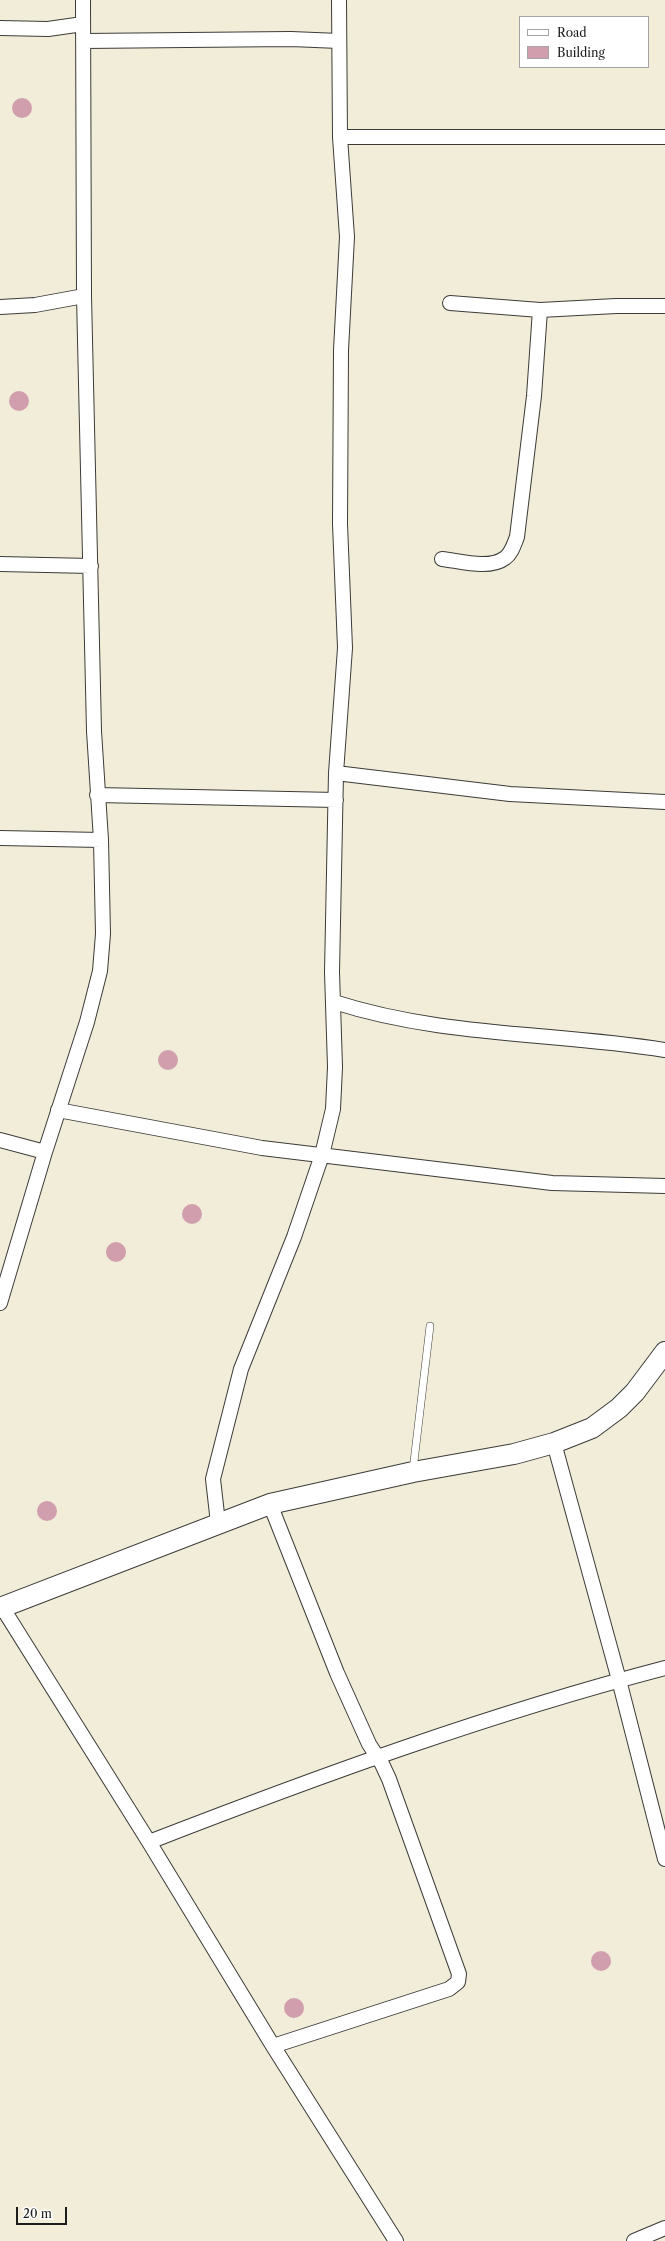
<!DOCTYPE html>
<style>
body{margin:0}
#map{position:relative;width:665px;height:2241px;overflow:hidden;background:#f2edd8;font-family:"Libre Caslon Text",serif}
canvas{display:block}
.legend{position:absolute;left:519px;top:16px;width:130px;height:52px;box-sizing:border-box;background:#fff;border:1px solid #a4a4a4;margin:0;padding:5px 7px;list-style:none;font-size:12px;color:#1c1c1c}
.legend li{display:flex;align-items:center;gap:8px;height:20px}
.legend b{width:20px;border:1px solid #a4a4a4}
.scale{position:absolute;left:16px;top:2207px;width:51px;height:18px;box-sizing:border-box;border:2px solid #1c1c1c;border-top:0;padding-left:5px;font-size:12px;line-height:14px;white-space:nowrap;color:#1c1c1c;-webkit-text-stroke:3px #fff;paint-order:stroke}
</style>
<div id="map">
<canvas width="665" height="2241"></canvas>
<ul class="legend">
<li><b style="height:5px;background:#fff"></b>Road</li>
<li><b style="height:11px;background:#d19eae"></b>Building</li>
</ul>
<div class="scale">20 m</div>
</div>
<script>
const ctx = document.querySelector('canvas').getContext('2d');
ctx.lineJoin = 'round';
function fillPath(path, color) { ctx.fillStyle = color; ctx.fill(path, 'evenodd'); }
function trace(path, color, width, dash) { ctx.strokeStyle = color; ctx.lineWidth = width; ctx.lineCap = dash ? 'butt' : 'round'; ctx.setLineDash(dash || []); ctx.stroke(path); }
const building = new Path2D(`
 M12 108a10 10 0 1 1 20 0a10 10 0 1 1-20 0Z
 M9 401a10 10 0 1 1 20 0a10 10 0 1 1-20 0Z
 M158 1060a10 10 0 1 1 20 0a10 10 0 1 1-20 0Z
 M182 1214a10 10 0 1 1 20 0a10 10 0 1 1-20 0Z
 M106 1252a10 10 0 1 1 20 0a10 10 0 1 1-20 0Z
 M37 1511a10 10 0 1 1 20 0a10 10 0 1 1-20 0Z
 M591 1961a10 10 0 1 1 20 0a10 10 0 1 1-20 0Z
 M284 2008a10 10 0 1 1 20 0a10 10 0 1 1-20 0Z`);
const lane = new Path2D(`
 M413 1470 430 1326`);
const street = new Path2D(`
 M0 28 48 29 83 24
 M83 41 291 39 339 41
 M340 137H665
 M450 303 540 310 616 306H665
 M0 307 35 305 84 296
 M442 559C460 561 489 570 505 558 512 553 514 544 517 537L534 396 540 310
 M0 564 91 566
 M336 773 510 794 665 802
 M97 795 336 800
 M0 838 101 840
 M334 1002C443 1037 553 1032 665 1050
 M58 1110 262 1148 552 1183 665 1186
 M0 1140 45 1152
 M0 1303 45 1152 87 1022 100 971 103 934 101 840 94 731 84 296 83 0
 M554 1443 619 1680 665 1859
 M270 1504 337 1673 369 1744 382 1764 389 1779 459 1974 458 1982 449 1989 273 2046
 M218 1523 213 1479 241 1369 294 1237 322 1155 333 1109 335 1067 332 972 336 773 345 648 340 524 341 350 347 237 340 137 339 0
 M2 1607 149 1842 273 2046 396 2241
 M149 1842C319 1776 489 1714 665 1668
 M634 2241 665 2228`);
const secondary = new Path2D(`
 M0 1608 270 1504 413 1472 514 1454 554 1443 592 1428 619 1408 635 1392 665 1352`);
fillPath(building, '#d19eae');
trace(lane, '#3c3b38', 8);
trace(street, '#3c3b38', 16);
trace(secondary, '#3c3b38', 22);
trace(lane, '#fff', 7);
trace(street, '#fff', 14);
trace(secondary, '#fff', 20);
</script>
